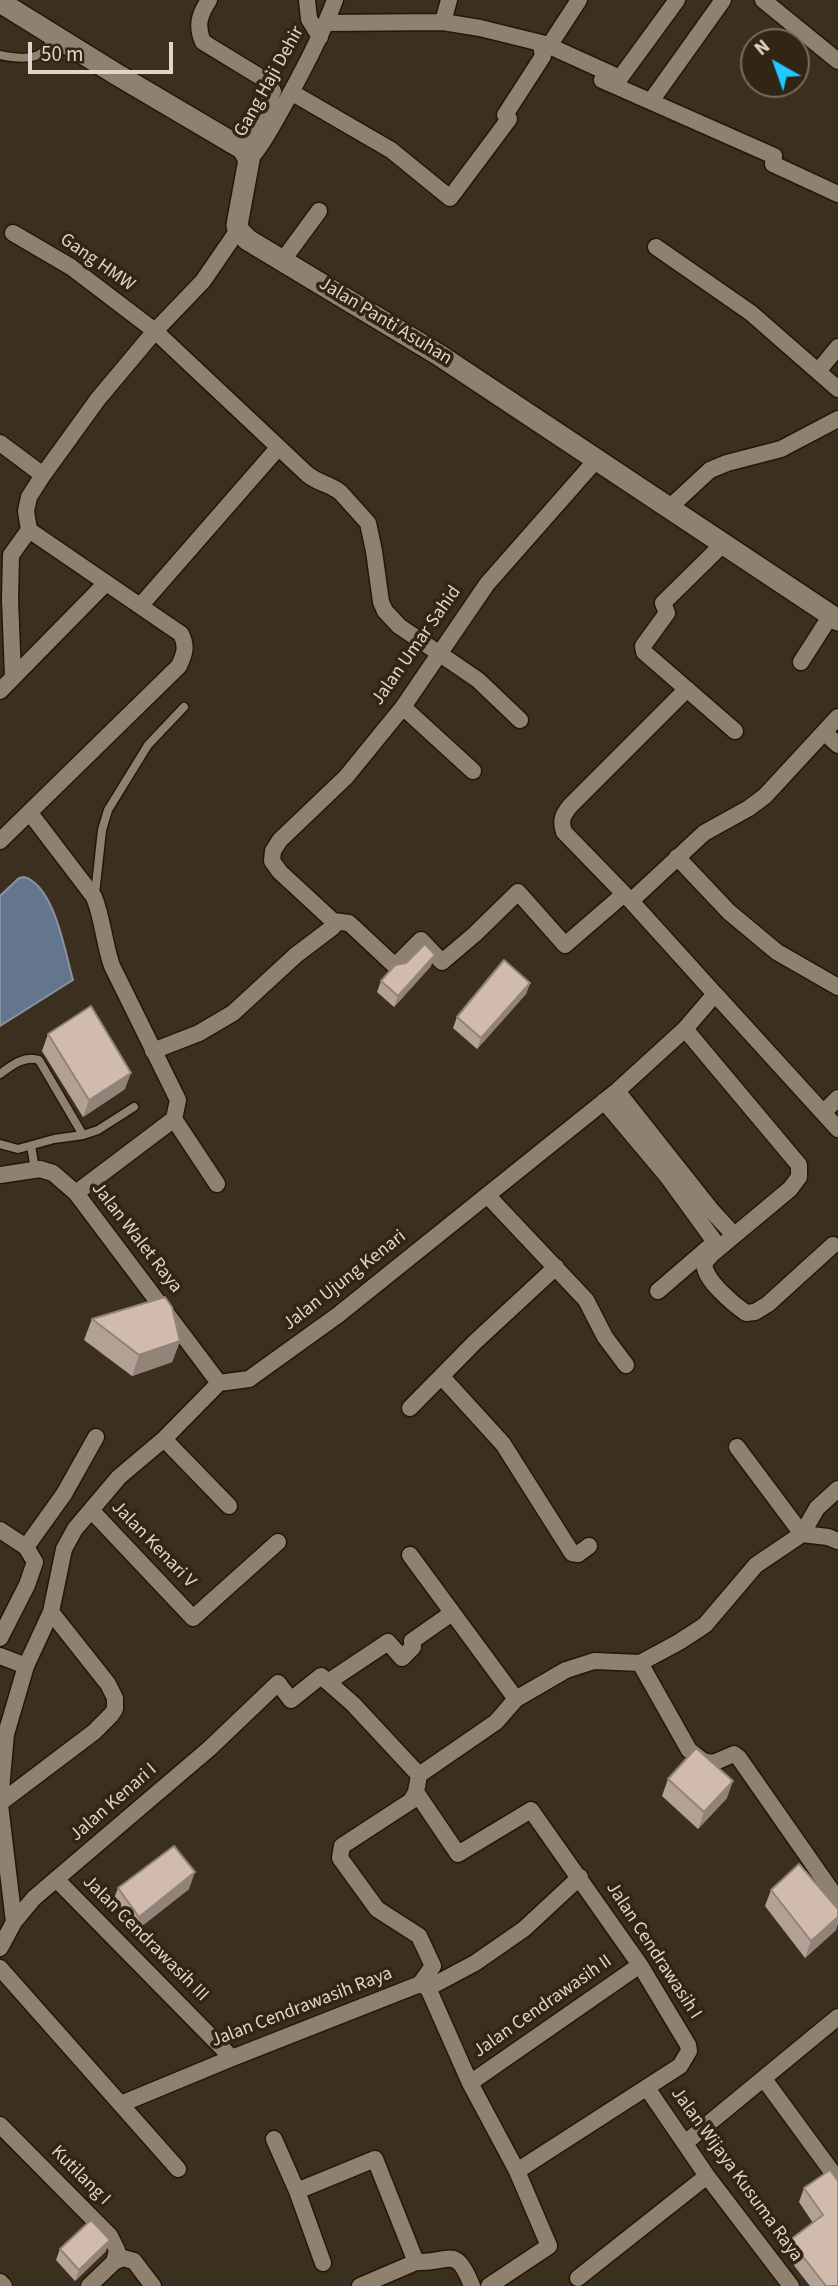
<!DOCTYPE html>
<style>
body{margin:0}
#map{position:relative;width:838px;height:2286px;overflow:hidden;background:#3b3020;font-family:"Source Sans 3",sans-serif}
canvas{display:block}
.north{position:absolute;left:740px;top:28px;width:70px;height:70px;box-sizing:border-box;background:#312616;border:2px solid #766c5f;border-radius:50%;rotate:320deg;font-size:19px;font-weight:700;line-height:28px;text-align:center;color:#ded6cc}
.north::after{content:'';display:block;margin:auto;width:24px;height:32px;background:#20c9fd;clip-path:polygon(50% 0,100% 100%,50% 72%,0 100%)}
.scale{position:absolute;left:28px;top:42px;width:145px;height:32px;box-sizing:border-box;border:4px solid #ded6cc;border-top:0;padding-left:9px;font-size:21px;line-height:24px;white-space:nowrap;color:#ded6cc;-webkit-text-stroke:5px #312616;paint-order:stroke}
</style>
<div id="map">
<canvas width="838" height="2286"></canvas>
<div class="north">N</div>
<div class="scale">50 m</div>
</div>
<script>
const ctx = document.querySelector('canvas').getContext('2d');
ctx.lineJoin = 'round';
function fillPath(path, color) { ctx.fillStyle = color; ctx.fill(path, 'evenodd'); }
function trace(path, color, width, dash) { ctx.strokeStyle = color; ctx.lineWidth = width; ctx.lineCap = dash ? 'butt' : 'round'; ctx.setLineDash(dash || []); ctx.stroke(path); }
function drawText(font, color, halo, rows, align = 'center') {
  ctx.font = font + ' "Source Sans 3",sans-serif'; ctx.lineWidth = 7; ctx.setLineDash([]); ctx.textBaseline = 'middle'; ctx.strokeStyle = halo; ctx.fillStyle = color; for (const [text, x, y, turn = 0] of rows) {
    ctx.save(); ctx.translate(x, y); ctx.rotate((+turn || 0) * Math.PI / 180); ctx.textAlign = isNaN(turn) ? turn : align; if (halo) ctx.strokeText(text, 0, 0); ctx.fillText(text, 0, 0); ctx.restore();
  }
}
const water = new Path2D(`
 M24 877C55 886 65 953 73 980L0 1026V896L19 878Z`);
const service = new Path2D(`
 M0 55C13 58 33 61 44 51 48 47 51 40 53 36
 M95 894 102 830 108 810 148 745 184 707
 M0 1074C12 1065 25 1055 39 1060L83 1135 54 1139 18 1149 0 1144
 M83 1135 98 1130 134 1107
 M31 1146 35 1169`);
const minor = new Path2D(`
 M209 0C199 15 196 26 203 42L267 81 273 91 251 137 243 149
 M307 0 309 19 320 37
 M763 0 838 61
 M443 22 449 0
 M326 23 443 22 480 28 545 44 620 78 677 0
 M549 46 579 0
 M602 80 774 156 773 164 838 194
 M291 92 391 150 450 198 509 119 505 115 543 56 541 45
 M651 101 723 0
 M249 160C262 146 270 130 279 114 300 77 320 40 335 0
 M13 233 71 267 155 331 307 474C319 484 331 484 341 493L368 523 374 551 381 602 385 611 399 626 478 680 520 720
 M656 247 751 313 838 389
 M283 260 319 211
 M819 370 838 347
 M0 443 43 475
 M597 459 487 584 403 707 346 777 280 840 273 851 272 861 280 872 333 921 349 923 395 966 421 940 442 962 475 934 518 892 565 945 624 894
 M669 508 710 470 727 463 781 449 838 419
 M723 544 663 603 667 613 643 646 644 652 735 731
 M141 605 278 448
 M801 662 831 615
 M13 677 10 599 11 555 29 530
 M0 691 106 583
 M403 707 473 771
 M824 732 838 745
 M30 813 94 897C103 919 104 944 112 966L178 1100 174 1119 76 1193
 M0 841 179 666C185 653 187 646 181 634L29 530 26 511 29 497 43 475 98 399 155 331 203 281 238 230
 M677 857 729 912 777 952 838 987
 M631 901 704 833 749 808 765 796 838 717
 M715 994 838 1129
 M685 1029 799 1165V1177L790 1189 712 1254C711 1255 705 1262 705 1263 701 1278 736 1306 746 1313L755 1312 768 1304 833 1245
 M153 1051 199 1033 233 1013 296 955 333 927V921
 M617 1091 712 1211 734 1235
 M604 1101 667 1176 715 1242 658 1291
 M824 1112 838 1098
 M174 1119 217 1184
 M0 1175 40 1169 53 1173 76 1193 219 1383
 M487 1195 586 1300 605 1337 626 1365
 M442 1377 503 1444 572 1553 578 1554 589 1546
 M219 1383 249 1379 338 1315 617 1091 685 1029 715 994 631 901 564 832C560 820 563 815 570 806L687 689
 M410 1408 475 1342 556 1267
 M164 1439 229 1506
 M838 1489 817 1508 802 1534 828 1537 838 1541
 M91 1510 193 1618 278 1542
 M0 1530 26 1547 35 1562 27 1585 0 1638
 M26 1547 64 1494 96 1437
 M410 1555 516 1699
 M0 1656 26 1666
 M640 1663 689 1750 703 1761 713 1763 734 1754 739 1758 838 1900
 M328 1682 388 1642 402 1658 413 1647 412 1641 452 1613
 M416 1792 458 1854 531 1810 640 1965 688 2045 689 2051 680 2066 517 2171
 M0 1801 6 1734 26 1666 51 1612 64 1549 75 1529 119 1477 164 1439 219 1383
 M0 1803 94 1732 111 1715 115 1709V1698L108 1684 51 1612
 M0 1805 14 1922 0 1948
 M57 1880 232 2058
 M14 1922 34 1898 210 1748 278 1683 291 1700 321 1676 353 1704 419 1775
 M0 1968 178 2169
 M420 1984 433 1966 419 1936 377 1909 340 1858 342 1846 411 1801 416 1792 419 1775 496 1722 516 1699 566 1670 594 1661 640 1663 679 1642 705 1625 756 1565 802 1534 737 1447
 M428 1988 475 1963 524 1929 580 1877
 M764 2079 838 2180
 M470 2083 640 1965
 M647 2088 707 2176 791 2286
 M121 2104 232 2058 420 1984 428 1988 470 2083 517 2171 549 2246 489 2286
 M0 2125 110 2236 117 2250 114 2262
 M274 2139 297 2191 323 2263
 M685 2143 838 2017
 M297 2191 375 2159 416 2262
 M578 2278 707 2176
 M0 2282 4 2286
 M89 2286 114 2262 123 2258 134 2261 153 2286
 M360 2286 416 2262C450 2264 455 2243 472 2286`);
const tertiary = new Path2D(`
 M0 2 116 74 243 149 249 160 237 225 238 230 248 240 439 355 838 620`);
const wall = new Path2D(`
 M431 966 394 1007 377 992 381 981Z
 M530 983 526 994 477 1049 453 1028 457 1017Z
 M48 1034 125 1089 83 1117 42 1051Z
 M92 1319 180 1341 172 1362 132 1376 84 1340Z
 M668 1779 727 1798 698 1829 662 1796Z
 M118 1888 189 1889 133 1933 112 1904Z
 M771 1890 838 1909V1923L836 1930 805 1958 765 1906Z
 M838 2181V2286H810L785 2254 790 2240 813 2223 799 2202 804 2188Z
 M60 2249 106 2251 75 2281 56 2260Z`);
const shadedWall = new Path2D(`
 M435 955 431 966 394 1007 398 996Z
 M530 983 526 994 477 1049 481 1038Z
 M131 1073 125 1089 83 1117 89 1100Z
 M180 1341 172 1362 132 1376 139 1355Z
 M733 1781 727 1798 698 1829 704 1812Z
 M195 1872 189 1889 133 1933 139 1917Z
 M838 1917V1923L836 1930 805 1958 811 1941Z
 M110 2240 106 2251 75 2281 79 2270Z`);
const building = new Path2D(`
 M425 944 435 955 398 996 381 981 395 965 406 963Z
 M504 960 530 983 481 1038 457 1017Z
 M91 1006 131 1073 89 1100 48 1034Z
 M165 1297 172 1307 180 1341 139 1355 92 1319Z
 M696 1748 733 1781 704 1812 668 1779Z
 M174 1846 195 1872 139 1917 118 1888Z
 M799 1864 838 1909V1917L811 1941 771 1890Z
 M830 2170 838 2181V2286H826L790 2240 823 2215 804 2188Z
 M91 2220 110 2240 79 2270 60 2249Z`);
const streetNames = [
 ["Gang Haji Dehir",270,82,-61],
 ["Gang HMW",97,263,35],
 ["Jalan Panti Asuhan",385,322,31],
 ["Jalan Umar Sahid",417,646,-55],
 ["Jalan Walet Raya",136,1238,52],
 ["Jalan Ujung Kenari",345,1281,-38],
 ["Jalan Kenari V",153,1545,46],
 ["Jalan Kenari I",114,1803,-41],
 ["Jalan Cendrawasih III",145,1939,45],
 ["Jalan Cendrawasih I",653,1951,57],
 ["Jalan Cendrawasih II",543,2007,-35],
 ["Jalan Cendrawasih Raya",302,2008,-21],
 ["Jalan Wijaya Kusuma Raya",736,2175,54],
 ["Kutilang I",80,2176,45]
];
fillPath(water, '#64758e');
trace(water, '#8992a1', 2);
trace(service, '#221708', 11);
trace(minor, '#221708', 19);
trace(tertiary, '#221708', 24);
trace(service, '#8f816f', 8);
trace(minor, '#8f816f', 16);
trace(tertiary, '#8f816f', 21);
fillPath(wall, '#b4a195');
fillPath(shadedWall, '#928379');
fillPath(building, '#d1bbad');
trace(building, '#928379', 2);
drawText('19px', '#ded6cc', '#312616', streetNames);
</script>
